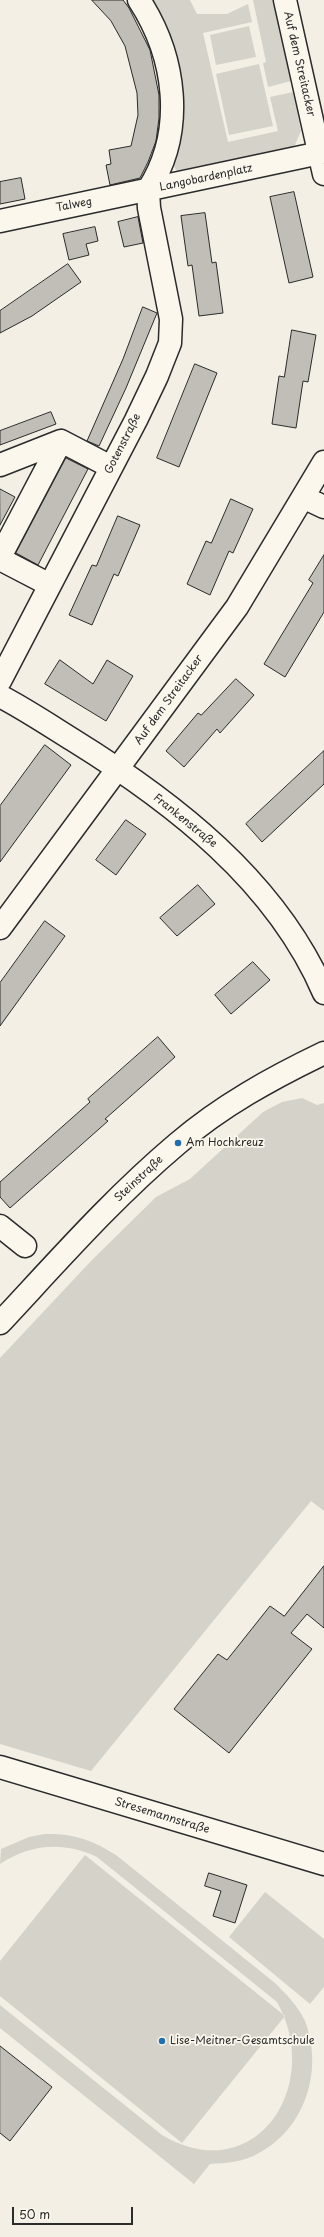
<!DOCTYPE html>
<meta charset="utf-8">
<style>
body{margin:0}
#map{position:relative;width:324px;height:2237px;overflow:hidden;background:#f3efe4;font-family:"Playpen Sans",sans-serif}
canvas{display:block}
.scale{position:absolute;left:12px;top:2207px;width:121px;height:18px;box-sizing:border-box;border:2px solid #2b2b2b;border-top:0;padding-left:5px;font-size:12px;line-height:14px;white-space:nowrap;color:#2b2b2b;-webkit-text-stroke:3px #fbf7ec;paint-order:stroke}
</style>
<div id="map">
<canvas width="324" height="2237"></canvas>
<div class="scale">50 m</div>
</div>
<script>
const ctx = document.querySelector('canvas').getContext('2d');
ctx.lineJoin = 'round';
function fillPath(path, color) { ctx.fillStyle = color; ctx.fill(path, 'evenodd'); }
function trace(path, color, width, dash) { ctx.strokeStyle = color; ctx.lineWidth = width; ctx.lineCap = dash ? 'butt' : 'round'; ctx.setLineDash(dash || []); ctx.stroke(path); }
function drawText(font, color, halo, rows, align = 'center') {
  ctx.font = font + ' "Playpen Sans",sans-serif'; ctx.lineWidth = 3.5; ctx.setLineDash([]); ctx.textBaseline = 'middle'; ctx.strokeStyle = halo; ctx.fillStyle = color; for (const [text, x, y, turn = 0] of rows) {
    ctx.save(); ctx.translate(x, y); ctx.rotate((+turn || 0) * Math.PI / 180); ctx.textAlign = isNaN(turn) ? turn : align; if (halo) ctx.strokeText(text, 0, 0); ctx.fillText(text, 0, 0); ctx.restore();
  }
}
const green = new Path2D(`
 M149 0H190L197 14H227L248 4 252 22 203 33 228 142 278 131 270 97 293 92 301 131 294 147 179 173 174 167 181 132Z
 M253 0H273L291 81 268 87 263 63 266 62Z
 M249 26 256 57 216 65 210 35Z
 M259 64 273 126 229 135 216 74Z
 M302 1098 317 1105 324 1103V1511L311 1501 91 1771 0 1744V1358L91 1261 156 1197 190 1179 263 1112 282 1102Z
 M45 1834C72 1833 93 1840 116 1855L275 1983C287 1995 298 2006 305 2021 324 2070 305 2130 257 2154 243 2162 226 2163 210 2164L194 2184 0 2028V2005L162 2135C255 2190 324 2086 277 2002L97 1857C64 1841 30 1844 0 1864L1 1849 29 1837Z
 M85 1855 285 2016 182 2143 0 1996V1961Z
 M265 1892 324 1939V1987L310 2004 229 1937Z`);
const building = new Path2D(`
 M92 0H123L129 8 150 50 159 95V118L156 141 148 162 140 178 110 185 106 165 111 164 109 150 131 146 138 115 137 93 125 46 111 21Z
 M21 178 25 199 0 204V182Z
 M294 192 313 277 289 283 270 197Z
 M205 213 212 263 216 262 223 313 199 316 192 265 188 266 181 216Z
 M138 217 143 243 124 247 118 222Z
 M95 227 98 241 86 244 89 255 69 260 63 234Z
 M68 264 81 282 32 316 0 333V311Z
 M143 307 157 313 126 388 99 446 87 441 123 359Z
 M292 330 316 335 308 382 303 381 296 428 272 424 279 376 284 377Z
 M195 364 217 373 179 467 157 458Z
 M51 412 56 424 0 445V431Z
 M66 458 88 469 38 565 16 553Z
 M0 489 15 497 0 525Z
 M231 499 253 509 233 553 229 551 210 595 187 584 206 541 211 543Z
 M118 516 140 525 118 576 114 574 92 625 69 615 92 565 96 566Z
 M324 555V612L285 677 264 664 313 583 309 580Z
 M60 660 93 684 107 660 133 676 106 721 45 684Z
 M236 679 254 695 220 733 217 729 184 767 166 751 198 713 201 715Z
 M45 745 71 765 0 862V806Z
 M324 751V784L262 842 246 824Z
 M126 820 146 834 116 875 96 860Z
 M198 885 215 904 177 936 160 918Z
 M45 921 65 936 0 1026V983Z
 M253 962 270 980 231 1014 215 995Z
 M158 1037 175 1057 105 1119 108 1121 10 1208 0 1197V1182L90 1102 88 1099Z
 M324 1566V1628L307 1614 291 1633 312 1649 229 1753 174 1709 218 1654 227 1660 270 1606 284 1616Z
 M209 1873 247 1885 235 1923 213 1916 221 1891 205 1886Z
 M0 2046 52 2087 10 2141 0 2133Z`);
const minor = new Path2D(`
 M139 0C176 57 186 131 148 190
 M285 0 324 174
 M0 221 320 153
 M0 465 61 441 111 467
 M303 497 324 507
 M0 557 61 441
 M0 559 50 585
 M0 681 136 420 157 376 170 343 171 319 149 208 148 190
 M0 696C25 709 49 725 73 740 173 802 276 881 324 993
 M0 928 237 607 324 462
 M0 1226 25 1246
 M0 1767 324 1864`);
const major = new Path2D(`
 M0 1323C57 1262 113 1198 177 1144 221 1106 272 1078 324 1053`);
const markers = [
 [178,1143,4,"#1f6fb2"],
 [162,2041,4,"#1f6fb2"]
];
const streetNames = [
 ["Auf dem Streitacker",299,64,77],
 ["Langobardenplatz",206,178,-12],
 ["Talweg",74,205,-11],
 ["Gotenstraße",123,444,-63],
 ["Auf dem Streitacker",169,700,-54],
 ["Frankenstraße",185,821,39],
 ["Steinstraße",139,1179,-43],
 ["Stresemannstraße",162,1816,17]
];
const poiNames = [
 ["Am Hochkreuz",186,1143],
 ["Lise-Meitner-Gesamtschule",170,2041]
];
fillPath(green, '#d5d2c9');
fillPath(building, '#c0beb6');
trace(building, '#2b2b2b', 1);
trace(minor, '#2b2b2b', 25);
trace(major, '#2b2b2b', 25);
trace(minor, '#fbf7ec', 22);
trace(major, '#fbf7ec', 22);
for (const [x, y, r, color] of markers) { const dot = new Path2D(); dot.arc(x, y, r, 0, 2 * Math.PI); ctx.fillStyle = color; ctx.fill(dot); trace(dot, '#fbf7ec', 1.5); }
drawText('11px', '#2b2b2b', '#fbf7ec', streetNames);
drawText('11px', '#2b2b2b', '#fbf7ec', poiNames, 'left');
</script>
